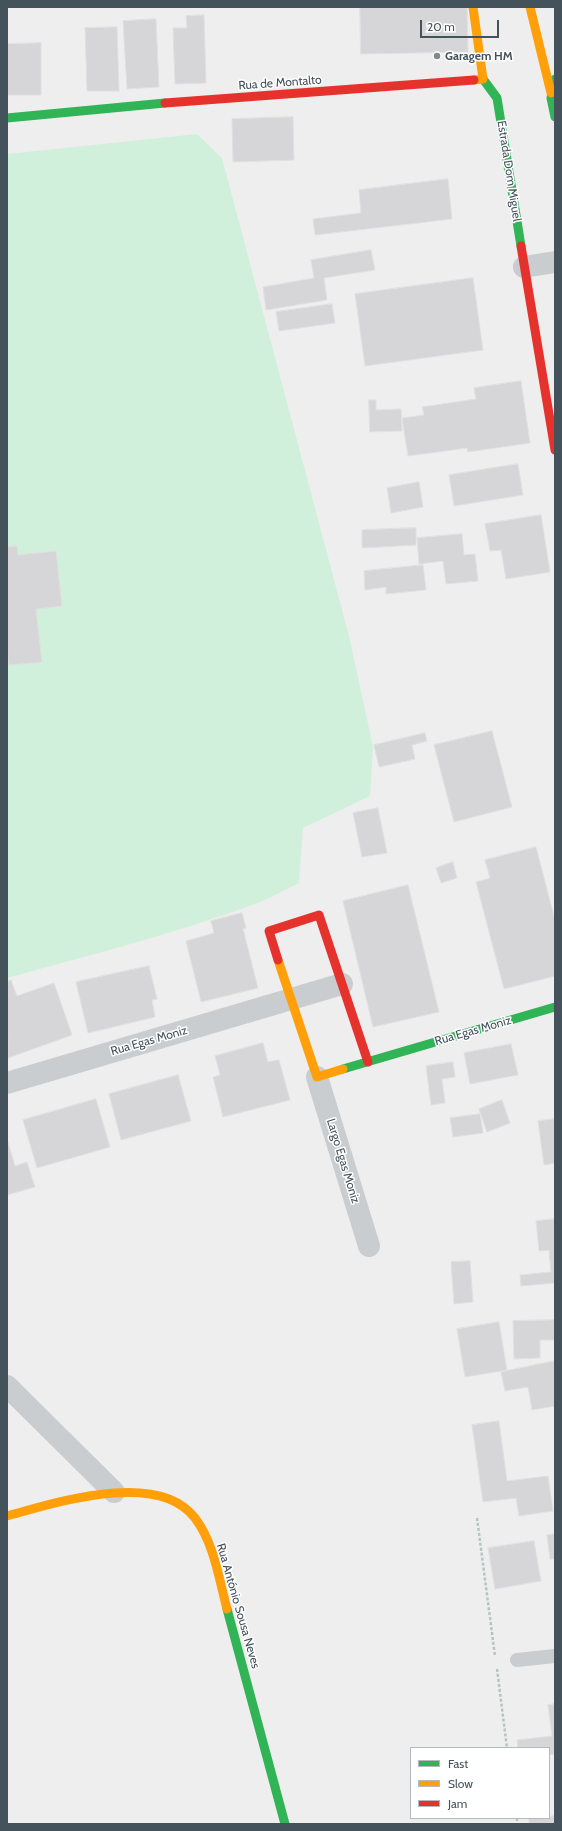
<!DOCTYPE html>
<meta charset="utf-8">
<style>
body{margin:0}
#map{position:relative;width:562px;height:1831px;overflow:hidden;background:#efeeee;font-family:Cabin,sans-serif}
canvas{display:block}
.frame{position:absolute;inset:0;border:8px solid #44525c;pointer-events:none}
.legend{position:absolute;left:410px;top:1747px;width:140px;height:72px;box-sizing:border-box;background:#fff;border:1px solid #b4babe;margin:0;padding:5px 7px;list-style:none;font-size:12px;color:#44525c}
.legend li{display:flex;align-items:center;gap:8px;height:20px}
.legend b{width:20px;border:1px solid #b4babe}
.scale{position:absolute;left:420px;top:20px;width:79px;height:18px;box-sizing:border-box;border:2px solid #44525c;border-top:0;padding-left:5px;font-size:12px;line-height:14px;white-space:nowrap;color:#44525c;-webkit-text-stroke:3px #fff;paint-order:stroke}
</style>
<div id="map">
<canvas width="562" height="1831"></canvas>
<div class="frame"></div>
<ul class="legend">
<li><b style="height:5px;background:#30b455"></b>Fast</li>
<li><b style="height:5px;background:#ff9f0a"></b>Slow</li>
<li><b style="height:5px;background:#e5322d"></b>Jam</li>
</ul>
<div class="scale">20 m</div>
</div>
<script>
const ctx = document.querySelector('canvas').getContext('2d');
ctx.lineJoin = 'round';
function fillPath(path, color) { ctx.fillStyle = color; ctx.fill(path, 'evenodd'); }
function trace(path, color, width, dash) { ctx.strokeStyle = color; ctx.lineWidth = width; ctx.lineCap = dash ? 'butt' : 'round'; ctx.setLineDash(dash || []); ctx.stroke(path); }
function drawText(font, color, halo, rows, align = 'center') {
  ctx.font = font + ' Cabin,sans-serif'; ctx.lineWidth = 3; ctx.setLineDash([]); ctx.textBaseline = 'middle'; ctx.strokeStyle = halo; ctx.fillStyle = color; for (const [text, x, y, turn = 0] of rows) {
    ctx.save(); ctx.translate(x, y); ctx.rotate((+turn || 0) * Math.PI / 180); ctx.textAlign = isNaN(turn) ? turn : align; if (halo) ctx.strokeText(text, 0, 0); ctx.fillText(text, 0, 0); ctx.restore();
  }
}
const green = new Path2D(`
 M197 134 222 158 349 636 373 747 370 796 303 828 299 883C284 890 270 898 255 904 174 934 90 955 7 978V154Z`);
const building = new Path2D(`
 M360 7H467L468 52 361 54Z
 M204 15 206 83 175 84 173 28H187L186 16Z
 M156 19 159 87 127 89 123 21Z
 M117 27 119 91H87L85 28Z
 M41 43V95H7V44Z
 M293 117 294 160 233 162 232 119Z
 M448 179 452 219 315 235 313 219 361 213 359 190Z
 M371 250 375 270 324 278 327 300 266 310 263 287 314 278 311 260Z
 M473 278 483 350 365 366 355 294Z
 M332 304 335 323 279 331 276 312Z
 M521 381 530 443 468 452 467 448 408 456 402 418 424 415 422 407 476 399 474 388Z
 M369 400H376V410L401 409 402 431 370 432Z
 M518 464 523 495 454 506 449 475Z
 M419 482 423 507 391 513 387 488Z
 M541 515 550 572 506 579 501 550 490 551 485 524Z
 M416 528V545L362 548V530Z
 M462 534 464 555 475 554 478 581 446 584 443 561 419 564 417 538Z
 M17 546 18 555 56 551 62 606 36 609 42 662 9 665 7 647V547Z
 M423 565 426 590 386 594V587L365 590 364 571Z
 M492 731 512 807 454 822 434 745Z
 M425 733 427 741 412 745 415 759 379 767 374 745Z
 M378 808 387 853 362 857 353 813Z
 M536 847 555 920V976L504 989 476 882 490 878 485 860Z
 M453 862 457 878 441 883 436 868Z
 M408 885 439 1012 373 1027 343 901Z
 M242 913 246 928 243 929 258 988 201 1002 186 941 214 933 211 921Z
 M149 966 157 999 152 1000 155 1017 88 1033 76 982Z
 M11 980 17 996 54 983 72 1035 8 1058 7 982Z
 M263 1043 268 1062 279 1060 290 1100 223 1117 213 1077 220 1075 215 1056Z
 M511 1044 518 1075 470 1084 464 1053Z
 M453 1062 455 1077 442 1079 445 1103 431 1105 426 1066Z
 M178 1075 191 1121 121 1140 109 1094Z
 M96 1099 110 1147 37 1168 23 1120Z
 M502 1100 510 1123 487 1132 479 1109Z
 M480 1114 483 1133 453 1137 450 1118Z
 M555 1119V1163L544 1165 538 1121Z
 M7 1139 15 1166 27 1162 35 1187 7 1195Z
 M555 1219V1283L521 1286 520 1275 551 1272 549 1250 539 1251 536 1221Z
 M470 1261 473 1302 454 1304 451 1262Z
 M555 1320V1340H540V1358L514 1359 513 1321Z
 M499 1322 507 1370 465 1377 457 1329Z
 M555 1361V1406L532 1410 528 1387 505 1391 501 1372Z
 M499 1421 507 1481 548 1476 553 1511 519 1516 516 1498 483 1502 472 1425Z
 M555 1534V1559H550L547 1535Z
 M534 1541 541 1581 495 1589 488 1548Z
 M555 1704V1754L549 1755V1748H518L517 1740 552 1736 548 1705Z
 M555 1816V1824H529V1819Z`);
const path = new Path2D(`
 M477 1518 495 1656
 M497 1669 507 1748
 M517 1818V1824`);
const lane = new Path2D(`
 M517 1660 555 1656`);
const street = new Path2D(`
 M524 267 555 262
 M317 1077 369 1246
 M7 1083 342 984
 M7 1386 114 1492`);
const fast = new Path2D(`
 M483 79 497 98 521 246
 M555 79 551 98 555 117
 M7 118 165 103
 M343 1069 555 1007
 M227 1609 285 1824`);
const slow = new Path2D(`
 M473 7 483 79 474 80
 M530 7 551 93
 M278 960 317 1077 343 1069
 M7 1516C55 1503 158 1469 195 1518 214 1543 219 1579 227 1609`);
const jam = new Path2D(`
 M165 103 474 80
 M521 246 555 450
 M278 960 269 931 319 915 368 1062`);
const markers = [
 [437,56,4,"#80898f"]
];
const poiNames = [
 ["Garagem HM",445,56]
];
const streetNames = [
 ["Rua de Montalto",280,83,-4],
 ["Estrada Dom Miguel",509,171,81],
 ["Rua Egas Moniz",473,1031,-16],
 ["Rua Egas Moniz",149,1041,-16],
 ["Largo Egas Moniz",343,1161,73],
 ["Rua António Sousa Neves",238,1606,74]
];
fillPath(green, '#d0f0db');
fillPath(building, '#d6d6d9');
trace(building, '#e0e0e1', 1);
trace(path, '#b6c4bf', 2.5, [3, 2]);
trace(lane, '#cacdcf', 14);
trace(street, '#cacdcf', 22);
trace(fast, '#30b455', 9);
trace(slow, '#ff9f0a', 9);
trace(jam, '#e5322d', 9);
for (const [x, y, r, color] of markers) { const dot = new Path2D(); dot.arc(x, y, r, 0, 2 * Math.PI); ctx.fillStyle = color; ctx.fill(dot); trace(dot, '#fff', 1.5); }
drawText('bold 12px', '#44525c', '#fff', poiNames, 'left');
drawText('12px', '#44525c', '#fff', streetNames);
</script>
